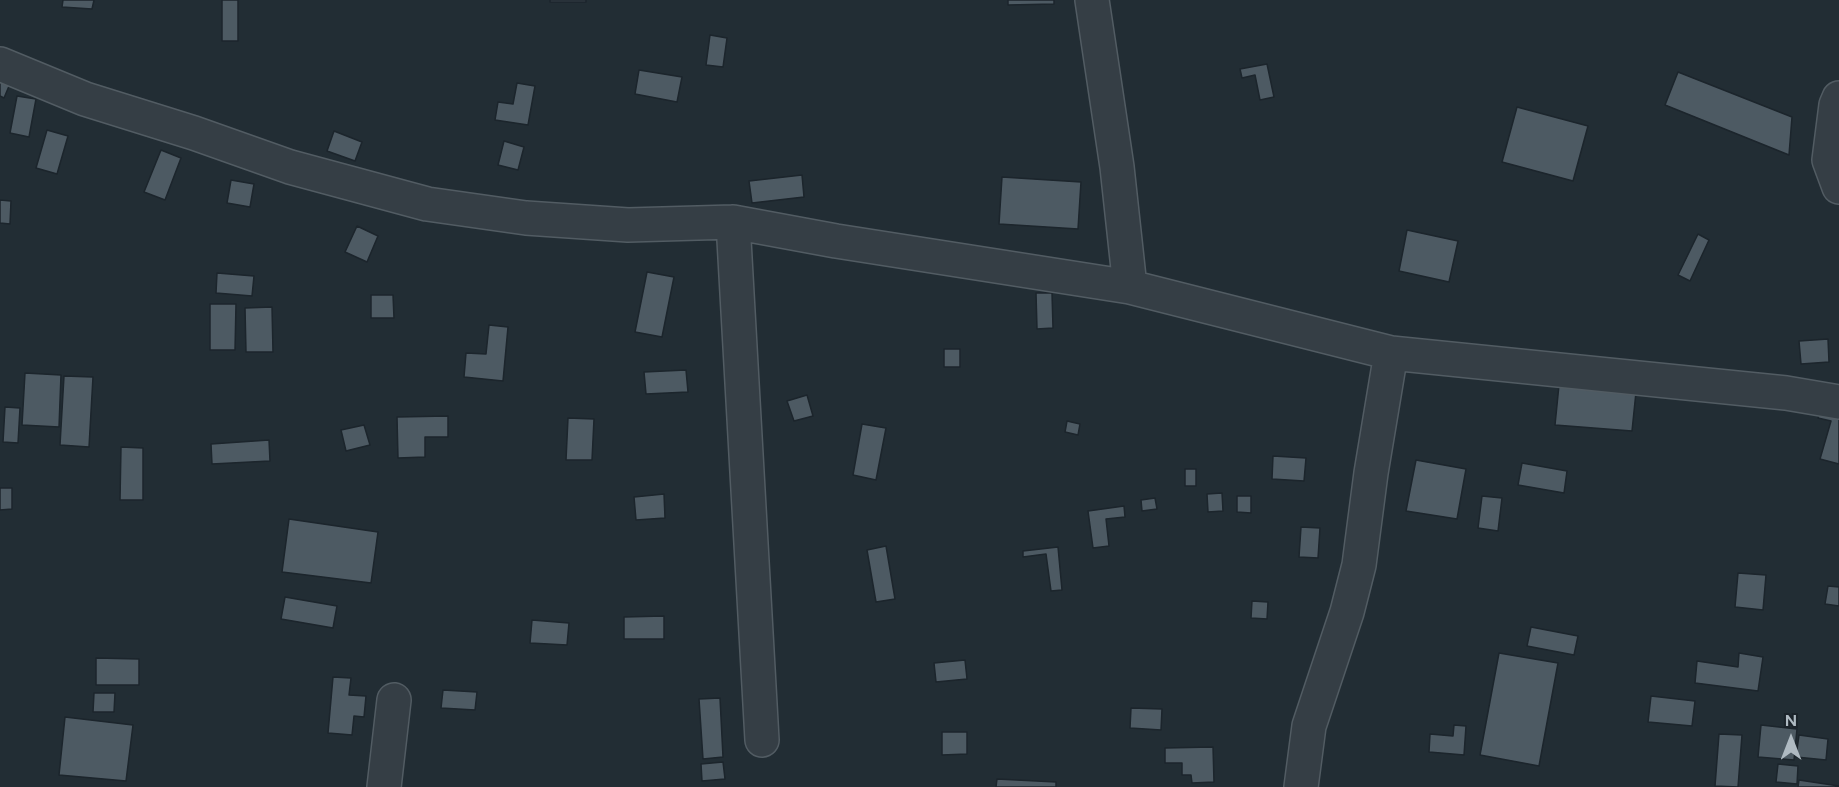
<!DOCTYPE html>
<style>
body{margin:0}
#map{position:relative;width:1839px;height:787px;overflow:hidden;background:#222d34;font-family:Figtree,sans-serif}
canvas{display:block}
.north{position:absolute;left:1761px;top:709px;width:60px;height:60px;-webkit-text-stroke:4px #1b232a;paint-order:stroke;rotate:0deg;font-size:16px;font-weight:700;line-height:24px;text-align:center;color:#afbac2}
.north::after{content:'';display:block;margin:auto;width:21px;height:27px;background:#afbac2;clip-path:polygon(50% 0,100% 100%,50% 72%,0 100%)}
</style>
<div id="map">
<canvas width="1839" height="787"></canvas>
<div class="north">N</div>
</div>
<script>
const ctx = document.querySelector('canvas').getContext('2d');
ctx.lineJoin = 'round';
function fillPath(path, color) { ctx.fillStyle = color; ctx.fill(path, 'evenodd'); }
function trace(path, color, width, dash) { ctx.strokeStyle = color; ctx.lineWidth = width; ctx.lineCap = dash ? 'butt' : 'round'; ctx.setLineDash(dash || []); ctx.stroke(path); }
const building = new Path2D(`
 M63 0H94L92 9 62 7Z
 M222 0H238V41H222Z
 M550 0H586V2H550Z
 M1008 0H1054V4L1008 5Z
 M710 35 727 38 723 67 706 65Z
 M1267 64 1274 97 1260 100 1255 75 1242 78 1240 69Z
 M639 70 682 77 677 102 635 94Z
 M1678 72 1792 117 1789 155 1665 105Z
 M0 74 12 79 4 98 0 96Z
 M517 83 535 86 528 125 495 120 498 102 513 104Z
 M17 96 36 99 29 137 10 133Z
 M1517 107 1588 126 1573 181 1502 162Z
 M47 130 68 136 57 174 36 168Z
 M334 131 362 142 355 161 327 151Z
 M504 141 524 147 518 170 498 165Z
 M161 150 181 158 165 200 144 192Z
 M802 175 804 197 752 203 749 181Z
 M1002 177 1081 182 1078 229 999 224Z
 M231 180 254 184 250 207 227 203Z
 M0 200 11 201 10 224 0 223Z
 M357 226 378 236 367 262 345 252Z
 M1407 230 1458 241 1449 282 1399 271Z
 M1698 234 1709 240 1690 281 1678 275Z
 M647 272 674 277 662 337 635 332Z
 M217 273 254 276 252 296 216 293Z
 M1036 293H1052L1053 328 1037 329Z
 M371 295H393L394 318H371Z
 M210 304H236L235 350H210Z
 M272 307 273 352H246L245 308Z
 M489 325 508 327 503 381 464 377 466 353 486 354Z
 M1828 339 1829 362 1801 364 1799 341Z
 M944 349H960V367H944Z
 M686 370 688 392 646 394 644 372Z
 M25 373 61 375 59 427 22 425Z
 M64 376 93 377 89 447 60 445Z
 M1559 385 1636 392 1632 431 1555 425Z
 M807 395 813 416 794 421 787 401Z
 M1822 404 1839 409V464L1820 459 1831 421 1818 418Z
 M5 407 20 408 18 443 3 442Z
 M448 416V437H425V457L398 458 397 417Z
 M568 418 594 419 592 460H566Z
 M1067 421 1080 424 1078 435 1065 432Z
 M862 424 886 428 876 480 853 475Z
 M364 425 370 445 346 451 341 430Z
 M269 440 270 461 212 464 211 444Z
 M121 447 143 448V500H120Z
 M1273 456 1306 458 1304 481 1272 479Z
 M1416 460 1466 469 1457 519 1406 511Z
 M1522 463 1567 471 1564 493 1518 485Z
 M1185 469H1196V486H1185Z
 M0 488H12V509L0 510Z
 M1222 493 1223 511 1208 512 1207 494Z
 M664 494 665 518 636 520 634 497Z
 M1237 496H1251V513L1237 512Z
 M1482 496 1502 498 1498 531 1478 528Z
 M1155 498 1157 509 1142 511 1141 500Z
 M1124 506 1125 517 1106 519 1109 546 1093 548 1088 511Z
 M289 519 378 532 371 583 282 572Z
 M1301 527 1320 528 1318 558 1299 557Z
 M886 546 895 599 876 602 867 550Z
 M1058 547 1062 590 1051 591 1046 554 1023 557V551Z
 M1738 573 1766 575 1763 610 1735 607Z
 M1828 586 1839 587V606L1825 604Z
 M285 597 337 606 333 628 281 619Z
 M1252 601 1268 602 1267 619 1251 618Z
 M664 616V639H624V617Z
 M532 620 569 623 567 645 530 643Z
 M1531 627 1578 636 1574 655 1527 646Z
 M1499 653 1558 663 1539 766 1480 755Z
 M1739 653 1763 657 1758 691 1695 683 1697 661 1738 667Z
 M96 658 139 659V685H96Z
 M965 660 967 679 936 682 934 663Z
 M333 677 351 678 349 695 366 696 364 717 354 716 352 735 328 733Z
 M443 690 477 692 475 710 441 708Z
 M94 693H115L114 712H93Z
 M1651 696 1695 701 1692 726 1648 722Z
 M720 698 723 757 703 759 699 699Z
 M1131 708 1162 709 1161 730 1130 728Z
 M65 717 133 725 126 781 59 775Z
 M1454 725 1466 726 1464 755 1429 752 1430 734 1453 736Z
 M1761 725 1797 729 1794 760 1758 757Z
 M942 732H967V754L942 755Z
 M1719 734 1742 735 1738 787 1715 786Z
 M1799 735 1828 739 1826 760 1796 757Z
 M1213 747 1214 782 1192 783 1191 775H1182V763H1165V748Z
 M723 762 725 779 702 781 701 764Z
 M1778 764 1798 766 1797 784 1776 782Z
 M997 779 1056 782V787H996Z
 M1799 780 1839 786V787H1798Z`);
const minor = new Path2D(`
 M1092 0 1117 167 1130 287
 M0 64 85 99 194 133 290 167 427 204 526 218 628 225 733 222 836 241 1130 287 1391 353 1786 393 1839 402
 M1839 98 1836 105 1829 160 1839 187
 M733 222 762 740
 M384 787 394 700
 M1301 787 1309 726 1347 612 1359 565 1371 473 1391 353`);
fillPath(building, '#4d5a63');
trace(building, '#1c252c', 1.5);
trace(minor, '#525c63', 36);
trace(minor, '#353e45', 33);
</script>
